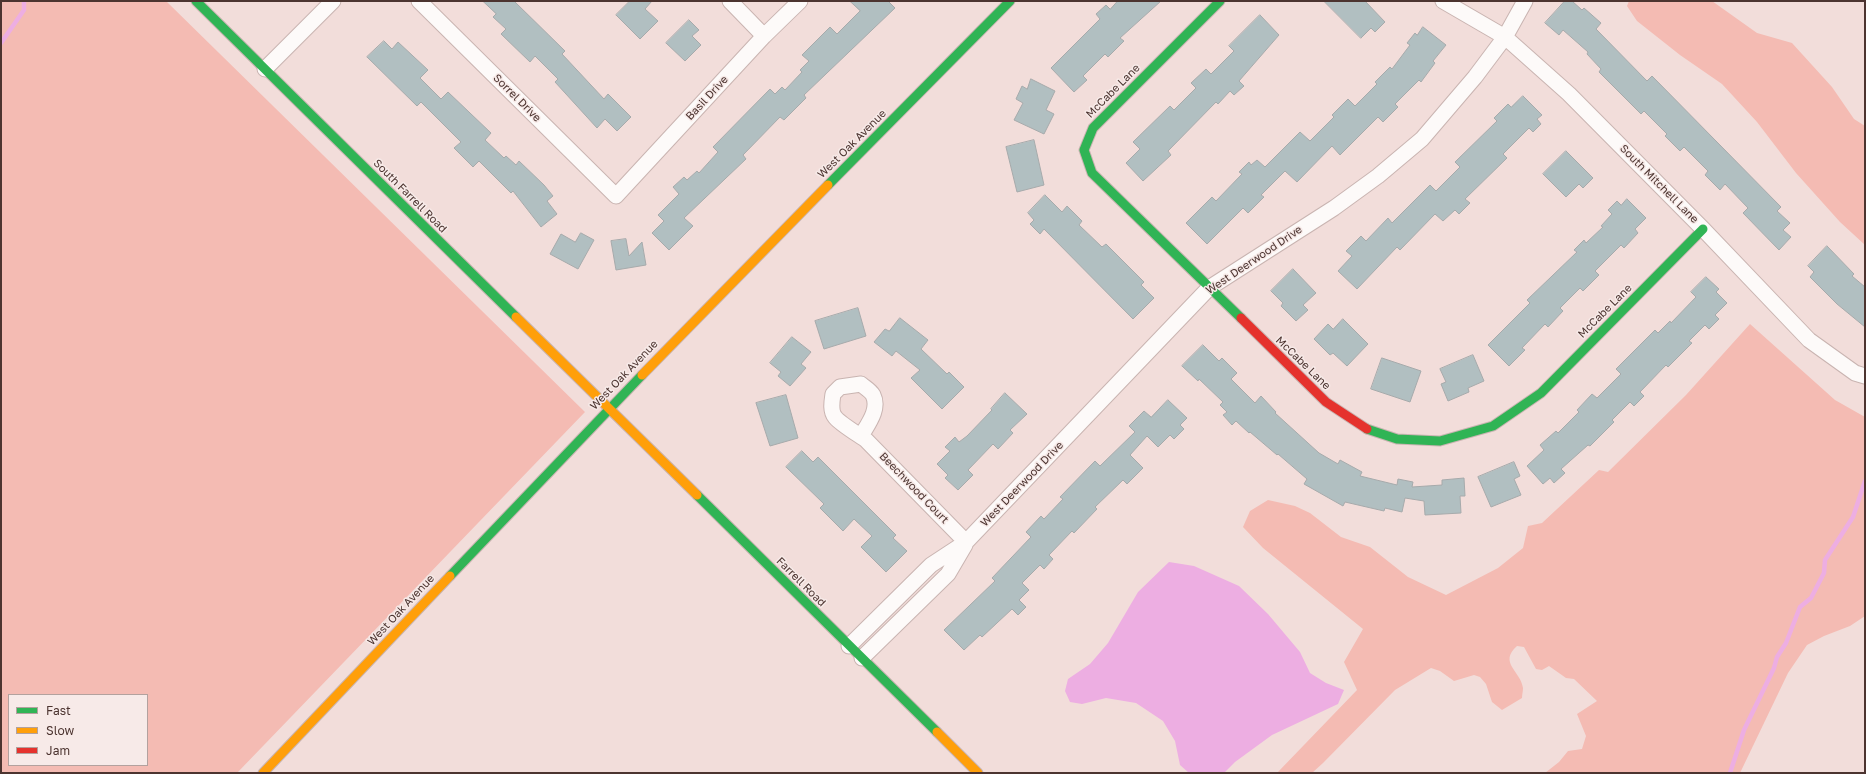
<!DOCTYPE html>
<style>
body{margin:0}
#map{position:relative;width:1866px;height:774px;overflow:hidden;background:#f2ddda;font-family:"Golos Text",sans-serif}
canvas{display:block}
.frame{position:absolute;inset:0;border:2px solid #4c3430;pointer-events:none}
.legend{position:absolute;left:8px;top:694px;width:140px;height:72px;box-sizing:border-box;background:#f7eae8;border:1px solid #b3a19e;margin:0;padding:5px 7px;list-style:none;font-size:12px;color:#4c3430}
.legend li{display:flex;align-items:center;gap:8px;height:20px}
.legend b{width:20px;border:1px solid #b3a19e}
</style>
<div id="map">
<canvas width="1866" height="774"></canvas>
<div class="frame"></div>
<ul class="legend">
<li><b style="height:5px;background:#30b455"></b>Fast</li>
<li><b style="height:5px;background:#ff9f0a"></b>Slow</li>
<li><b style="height:5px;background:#e5322d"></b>Jam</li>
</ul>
</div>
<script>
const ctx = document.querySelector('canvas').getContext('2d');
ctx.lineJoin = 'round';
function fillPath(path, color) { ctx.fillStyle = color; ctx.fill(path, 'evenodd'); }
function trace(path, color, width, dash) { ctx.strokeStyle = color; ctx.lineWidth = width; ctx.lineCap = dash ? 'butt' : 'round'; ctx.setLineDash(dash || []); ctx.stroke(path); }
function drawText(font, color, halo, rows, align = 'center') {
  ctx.font = font + ' "Golos Text",sans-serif'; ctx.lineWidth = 3; ctx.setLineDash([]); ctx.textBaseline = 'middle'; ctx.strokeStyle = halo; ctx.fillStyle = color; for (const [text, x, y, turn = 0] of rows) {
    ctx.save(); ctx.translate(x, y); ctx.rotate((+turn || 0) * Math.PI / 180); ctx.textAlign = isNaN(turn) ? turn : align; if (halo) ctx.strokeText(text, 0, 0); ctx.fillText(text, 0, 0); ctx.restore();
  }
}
const green = new Path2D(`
 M1 1H166L585 412 237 773H1ZM9 695H147V765H9Z
 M1629 1H1712L1757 33 1792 43 1832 87 1854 119 1865 126V245L1840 222 1796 173 1757 122 1722 84 1680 55 1637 21 1627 6Z
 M1750 324 1835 400 1865 417V616L1850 626 1824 636 1807 645 1788 673 1740 773H1545L1559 762 1568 751 1582 749 1586 736 1577 714 1597 701 1574 679 1566 678 1549 666 1542 670 1536 669 1524 647 1517 646C1498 663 1521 671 1523 688 1523 691 1522 695 1522 698L1502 710 1492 702 1486 684 1480 677 1474 675 1454 681 1440 671 1431 668 1395 690 1323 763 1312 773H1277L1357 690 1344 662 1363 629 1263 548 1243 527 1250 511 1268 500 1295 506 1310 513 1341 537 1370 547 1408 577 1446 595 1498 568 1523 548 1528 526 1542 523 1599 470 1608 472 1686 395Z`);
const water = new Path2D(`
 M1169 562 1194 566 1239 586 1268 614 1300 652 1310 673 1326 683 1344 690 1338 704 1272 735 1235 762 1224 773H1189L1180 765 1175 741 1163 721 1136 703 1106 698 1082 704 1070 702 1065 691 1068 679 1090 664 1108 643 1138 592Z`);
const stream = new Path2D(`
 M1 43 24 10V1
 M1730 773 1744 730 1774 668 1777 657 1786 643 1800 607 1811 598 1824 573 1825 560 1853 517 1865 481`);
const building = new Path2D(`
 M483 1H514L565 51 562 54 604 99 608 94 631 117 617 131 605 119 597 128 555 82 558 79 535 56 530 62 501 34 506 29 493 17 496 14Z
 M630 1H652L645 9 658 21 640 39 616 15Z
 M850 1H888L895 8 804 95 806 98 784 120 780 117 743 155 746 159 684 218 693 226 669 250 652 233 664 221 658 215 679 194 673 187 684 177 687 180 697 171 699 173 718 152 713 147 770 89 775 94 782 87 785 90 802 72 800 70 809 61 802 55 830 27 837 34 860 11Z
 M1118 1H1161L1120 38 1124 41 1108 57 1105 54 1083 76 1087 80 1074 92 1051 68 1100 19 1096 14 1106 5 1110 9Z
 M1324 1H1365L1385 22 1375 32 1371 28 1361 38Z
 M1565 1H1572L1582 10 1584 8 1601 23 1596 29 1647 81 1652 76 1781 207 1777 211 1790 223 1783 230 1791 237 1779 250 1743 213 1748 208 1725 184 1720 190 1705 175 1708 171 1684 147 1680 151 1665 136 1667 134 1644 111 1641 114 1599 72 1601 69 1587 54 1588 52 1563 30 1559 35 1545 23Z
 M1260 15 1279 35 1239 81 1244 86 1234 95 1230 91 1218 104 1216 102 1168 151 1171 155 1143 181 1126 163 1140 149 1133 142 1170 106 1174 110 1196 88 1191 83 1206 69 1211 74 1234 51 1229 46Z
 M689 20 699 30 692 36 701 45 685 61 666 43Z
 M1423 27 1446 45 1433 61 1435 63 1421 82 1419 80 1395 104 1398 107 1383 122 1378 117 1340 155 1332 146 1297 182 1285 171 1261 195 1264 197 1248 213 1243 208 1207 244 1186 223 1212 197 1216 201 1242 174 1239 172 1249 162 1251 165 1257 160 1265 167 1300 132 1310 141 1334 117 1332 115 1348 99 1355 106 1377 84 1375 82 1390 67 1392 69 1410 45 1407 43 1415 33 1417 35Z
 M384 41 392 49 398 42 428 70 420 78 441 99 448 92 491 133 485 140 504 158 506 156 516 165 519 161 544 185 553 196 547 201 557 214 541 227 513 191 511 193 479 161 473 167 454 148 461 142 421 102 417 106 367 57Z
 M1031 79 1055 91 1046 110 1054 114 1044 134 1014 120 1023 103 1016 99 1022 86 1027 89Z
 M1523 96 1542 115 1537 119 1541 124 1533 132 1529 128 1503 154 1507 158 1465 199 1470 203 1459 214 1455 210 1443 221 1435 214 1400 250 1397 247 1357 289 1338 271 1352 256 1346 251 1361 236 1366 241 1388 218 1392 223 1430 185 1436 191 1460 167 1455 162 1497 121 1494 118 1508 104 1511 107Z
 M1034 140 1044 185 1017 192 1006 147Z
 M1566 151 1593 178 1583 188 1579 184 1566 197 1543 174Z
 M1045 195 1062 212 1067 206 1082 221 1079 225 1102 247 1106 244 1144 282 1141 285 1154 298 1133 319 1044 229 1040 234 1030 224 1034 220 1028 213Z
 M1627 199 1646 218 1635 229 1638 233 1624 248 1621 245 1595 271 1599 275 1583 291 1580 288 1560 308 1563 311 1548 327 1545 324 1522 348 1525 350 1509 366 1488 345 1530 303 1527 300 1577 252 1574 250 1584 240 1586 243 1603 227 1601 226 1612 214 1608 210 1617 201 1621 205Z
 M581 233 594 240 578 269 550 254 561 234 575 242Z
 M626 239 629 256 642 242 646 265 616 270 611 241Z
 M1827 246 1854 274 1852 276 1865 287V327L1837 304 1810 277 1814 272 1808 266Z
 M1293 269 1316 293 1303 305 1308 310 1296 321 1281 306 1283 303 1271 291Z
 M1706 277 1719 289 1716 292 1727 303 1715 315 1719 319 1709 329 1705 325 1689 341 1692 343 1668 367 1666 365 1640 392 1644 396 1634 406 1630 402 1612 420 1614 422 1590 446 1588 445 1561 469 1565 473 1554 483 1550 478 1543 484 1527 466 1544 450 1540 445 1556 431 1558 433 1579 412 1577 410 1592 394 1597 398 1621 374 1616 369 1655 330 1658 333 1670 321 1671 323 1696 297 1691 292Z
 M858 308 866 336 824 349 815 321Z
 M900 318 928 340 921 349 947 374 949 372 964 387 942 409 911 378 920 370 896 351 892 356 874 342 885 329 889 331Z
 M1343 319 1368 344 1347 366 1333 353 1330 355 1314 339 1328 324 1333 329Z
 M792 337 811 352 801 364 806 368 790 386 778 376 781 372 770 363Z
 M1203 345 1219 361 1222 358 1237 373 1231 379 1255 403 1261 396 1276 412 1275 413 1319 453 1338 464 1340 460 1362 472 1360 476 1397 485 1398 479 1413 482 1412 487 1442 485V480L1464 478 1465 496H1460L1461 513 1425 515 1424 501 1405 498 1402 512 1385 508 1384 511 1345 502 1343 506 1304 484 1307 479 1278 454 1277 455 1250 432 1249 433 1236 421 1232 425 1223 415 1227 412 1220 405 1223 402 1199 379 1198 381 1182 366Z
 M1473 355 1484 381 1468 388 1469 392 1448 401 1441 384 1446 382 1440 369Z
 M1382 358 1421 371 1410 402 1371 389Z
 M1005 393 1027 414 1010 430 1013 433 998 449 993 444 968 470 973 475 958 490 945 478 948 475 937 464 950 451 945 447 955 437 959 442 967 436 992 410 991 409Z
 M786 395 798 438 770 446 756 403Z
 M1168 400 1187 418 1180 425 1184 429 1174 439 1170 435 1158 447 1147 436 1130 455 1143 468 1127 484 1123 480 1095 507 1097 509 1074 533 1072 531 1049 555 1053 559 1044 569 1040 565 1022 583 1029 590 1019 600 1026 607 1018 615 1012 609 982 637 980 635 964 650 944 630 995 581 992 578 1031 537 1026 532 1041 516 1044 519 1063 499 1060 497 1095 461 1100 466 1135 432 1129 426 1144 411 1151 417Z
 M802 451 813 462 818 457 896 535 893 538 907 551 886 572 861 547 872 536 854 519 843 531 820 508 824 504 786 467Z
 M1514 462 1520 476 1514 479 1521 495 1491 507 1478 477Z`);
const street = new Path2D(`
 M419 1 616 196 764 36 800 1
 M730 1 764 36
 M1443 1 1505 37 1569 94 1703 229 1809 340 1855 373 1865 376
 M265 69 333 1
 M861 436C868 424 880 409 873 395 870 390 864 387 861 384L840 387 833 394C832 401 830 411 835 417 839 423 859 435 866 440L966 542
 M849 646 931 565 966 542 1209 288 1334 208 1378 176 1422 139 1475 77 1505 37 1525 1
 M862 658 948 574 965 545`);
const fast = new Path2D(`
 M196 1 516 317
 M1220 1 1093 128 1084 150 1092 173 1241 318
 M828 185 1010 1
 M1367 429 1397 439 1440 441 1493 426 1541 393 1703 229
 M697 495 937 732
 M450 576 642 375`);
const slow = new Path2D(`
 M516 317 697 495
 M642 375 828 185
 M937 732 978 773
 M263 773 450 576`);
const jam = new Path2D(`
 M1241 318 1326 402 1367 429`);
const streetNames = [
 ["McCabe Lane",1113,91,-45],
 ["Sorrel Drive",517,98,45],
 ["Basil Drive",707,98,-47],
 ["West Oak Avenue",852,144,-45],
 ["South Mitchell Lane",1659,184,45],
 ["South Farrell Road",410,196,45],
 ["West Deerwood Drive",1254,260,-34],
 ["McCabe Lane",1605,311,-45],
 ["McCabe Lane",1303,363,44],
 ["West Oak Avenue",624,375,-46],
 ["West Deerwood Drive",1022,484,-46],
 ["Beechwood Court",914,488,46],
 ["Farrell Road",801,582,45],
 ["West Oak Avenue",401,610,-47]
];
fillPath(green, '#f4bbb3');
fillPath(water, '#edaee2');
trace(stream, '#edaee2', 4.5);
fillPath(building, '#b1bfc1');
trace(building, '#a6aaab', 1);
trace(street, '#c9b4b1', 17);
trace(fast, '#c9b4b1', 11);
trace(slow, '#c9b4b1', 11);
trace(jam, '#c9b4b1', 11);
trace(street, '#fdfaf9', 15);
trace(fast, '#30b455', 9);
trace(slow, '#ff9f0a', 9);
trace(jam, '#e5322d', 9);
drawText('11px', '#4c3430', '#f7eae8', streetNames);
</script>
